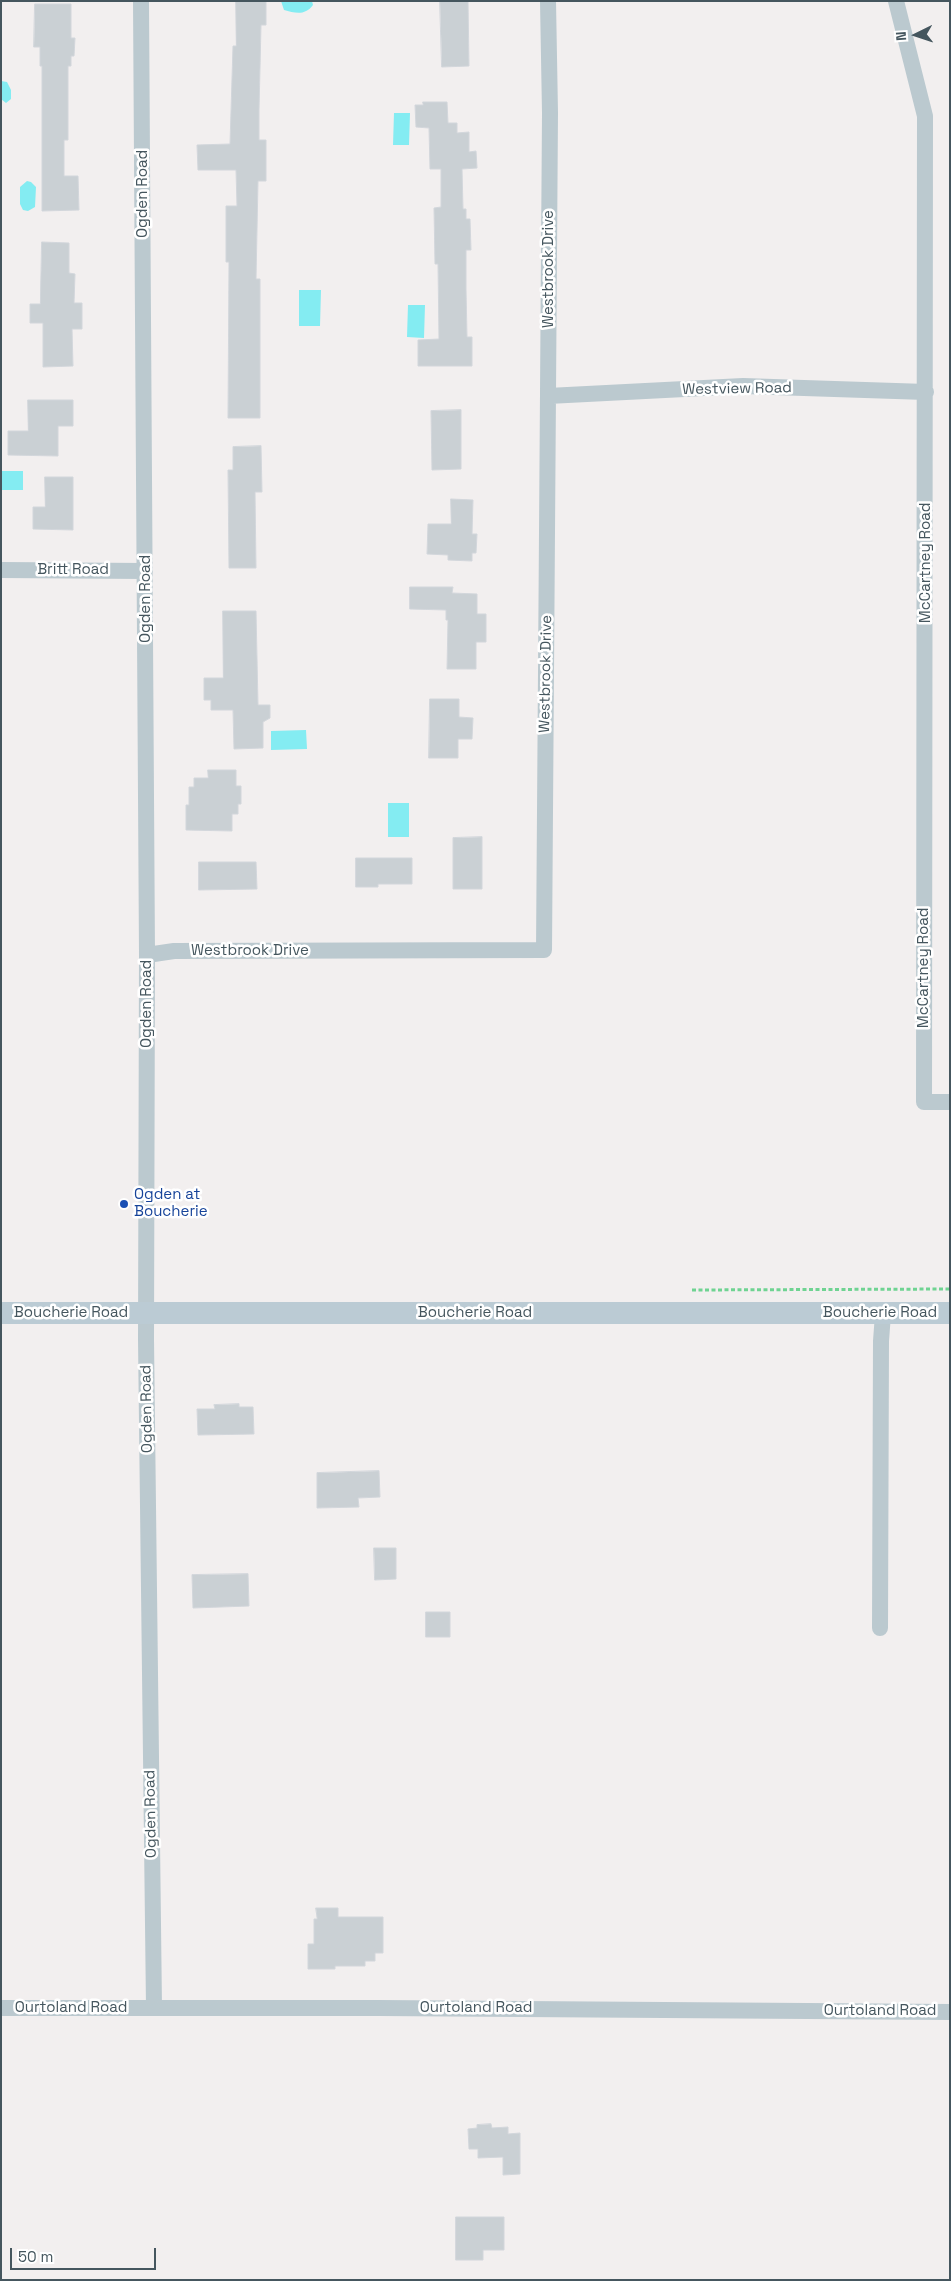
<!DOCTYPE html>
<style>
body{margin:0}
#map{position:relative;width:951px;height:2281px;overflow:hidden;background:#f2efef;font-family:"Space Grotesk",sans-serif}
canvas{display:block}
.frame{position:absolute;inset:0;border:2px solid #45565e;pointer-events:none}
.north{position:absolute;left:891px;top:10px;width:50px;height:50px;-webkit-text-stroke:4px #fff;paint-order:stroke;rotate:266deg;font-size:14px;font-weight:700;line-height:20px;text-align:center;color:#45565e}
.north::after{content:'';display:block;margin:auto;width:18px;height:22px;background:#45565e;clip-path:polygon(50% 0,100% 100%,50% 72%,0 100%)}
.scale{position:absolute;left:10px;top:2248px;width:146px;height:22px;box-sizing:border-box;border:2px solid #45565e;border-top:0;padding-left:6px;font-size:15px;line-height:18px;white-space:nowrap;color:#45565e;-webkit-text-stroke:4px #fff;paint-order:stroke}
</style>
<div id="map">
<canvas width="951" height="2281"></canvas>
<div class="frame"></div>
<div class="north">N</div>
<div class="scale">50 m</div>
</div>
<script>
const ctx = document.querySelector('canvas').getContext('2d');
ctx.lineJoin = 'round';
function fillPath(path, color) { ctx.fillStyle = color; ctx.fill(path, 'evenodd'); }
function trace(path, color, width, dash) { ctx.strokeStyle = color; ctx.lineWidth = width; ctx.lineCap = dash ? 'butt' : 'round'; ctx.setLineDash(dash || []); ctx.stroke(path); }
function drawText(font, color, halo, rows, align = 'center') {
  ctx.font = font + ' "Space Grotesk",sans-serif'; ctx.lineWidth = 5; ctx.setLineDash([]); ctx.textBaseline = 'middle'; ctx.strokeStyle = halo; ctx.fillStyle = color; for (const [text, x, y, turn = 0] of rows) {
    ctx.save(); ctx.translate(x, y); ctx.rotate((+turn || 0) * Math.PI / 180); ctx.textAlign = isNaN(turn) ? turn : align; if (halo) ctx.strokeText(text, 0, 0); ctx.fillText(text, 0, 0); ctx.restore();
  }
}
const water = new Path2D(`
 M281 1H312L313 5C305 16 295 13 284 10Z
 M1 81 7 82 11 90V99L6 103 1 99Z
 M394 113H410L409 145H393Z
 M27 181 31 182 36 187 35 207 28 211 23 210 20 204V187Z
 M299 290H321L320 326H299Z
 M408 305H425L424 338 407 337Z
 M1 471H23V490H1Z
 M306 730 307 749 271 750V731Z
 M388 803H409V837H388Z`);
const building = new Path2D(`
 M236 1H266V25H261L259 110V140H266V181H258L256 279H260V418H228L229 262H226V206H237L236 170H198L197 145 230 144 233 46H236Z
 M440 1H468L469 66 442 67Z
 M35 4H71V38H75L74 56H71V66H68V140H64V176H78L79 210 42 211V66H40V47H34Z
 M423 102H447L448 123H457V133L469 132V152L476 151 477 168 462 169 463 209H466V219H470L471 250H466V289L467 337H472V366H418V340L439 339 438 264H435L434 208 441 207V169H430L429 128 416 127 415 105H423Z
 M42 242 69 243V273L75 274 74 303H82V329H72L73 366 43 367V323H30V304H40Z
 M28 400H73V426H58V456L8 455V431H28Z
 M461 410V469L432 470 431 411Z
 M261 446 262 492H255L256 568H229L228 470H233V447Z
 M45 477H73V530L33 529V507H45Z
 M451 499 473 500 472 534H477L476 553H472V561L448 560V555L427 554 428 524H451Z
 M410 587H453L452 593 477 594V614H486V642H476V669H447L448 620H446V610L410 609Z
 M223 611H256L258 705H270V718L263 722V748L234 749 233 710H211V700H204V678H223Z
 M430 699H459V717L473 718 472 739H458V758H429Z
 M208 770H236V786H241V804H238V814H232V831L186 830V805H189V787H194V778H208Z
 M482 837V889H453V838Z
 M356 858H412V884H378V887H356Z
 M199 862H256L257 889 199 890Z
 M239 1404V1407H253L254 1434 198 1435 197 1409H215L214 1405Z
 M379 1471 380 1497 358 1498 359 1507 317 1508V1473Z
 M374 1548H396V1579L375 1580Z
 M248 1574 249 1606 193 1608 192 1575Z
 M426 1612H450V1637H426Z
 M316 1908H338V1917H383V1953H375V1961H365V1966H335V1969H308V1944H314V1919H317Z
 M491 2124 492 2128 508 2127V2134L520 2133V2174L503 2175V2157L478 2158V2149H469L468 2129 477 2128V2125Z
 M456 2217H504V2250H483V2260H456Z`);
const path = new Path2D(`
 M692 1290 950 1289`);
const minor = new Path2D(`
 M141 1 147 955 146 1339 154 2007
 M896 1 925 116 924 1102H950
 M548 396 743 386 926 392
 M1 570 145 571
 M147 955 174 951 544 950 550 113 548 1
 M880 1628 881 1341 883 1314
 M1 2008H379L950 2012`);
const secondary = new Path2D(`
 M1 1313H950`);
const markers = [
 [124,1204,5,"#1a4fb4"]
];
const streetNames = [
 ["Ogden Road",143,194,-90],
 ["Westbrook Drive",549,269,-90],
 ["Westview Road",737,389,-1],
 ["McCartney Road",926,563,-90],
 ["Britt Road",73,570],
 ["Ogden Road",146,599,-90],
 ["Westbrook Drive",546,674,-89],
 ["Westbrook Drive",250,951],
 ["McCartney Road",924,968,-90],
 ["Ogden Road",147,1004,-90],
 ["Boucherie Road",71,1313],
 ["Boucherie Road",475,1313],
 ["Boucherie Road",880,1313],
 ["Ogden Road",147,1409,-91],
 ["Ogden Road",151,1814,-91],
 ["Ourtoland Road",71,2008],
 ["Ourtoland Road",476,2008],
 ["Ourtoland Road",880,2011]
];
const transitNames = [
 ["Ogden at",134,1195],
 ["Boucherie",134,1212]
];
fillPath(water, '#84ecf2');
fillPath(building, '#cad0d4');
trace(building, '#d2d6db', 1);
trace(path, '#6fd392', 3, [4, 2.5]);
trace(minor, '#bbc9cf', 16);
trace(secondary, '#bbcbd4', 22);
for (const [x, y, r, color] of markers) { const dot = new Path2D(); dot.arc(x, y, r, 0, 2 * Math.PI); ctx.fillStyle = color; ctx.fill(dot); trace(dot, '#fff', 2); }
drawText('15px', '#45565e', '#fff', streetNames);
drawText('15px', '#164399', '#fff', transitNames, 'left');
</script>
